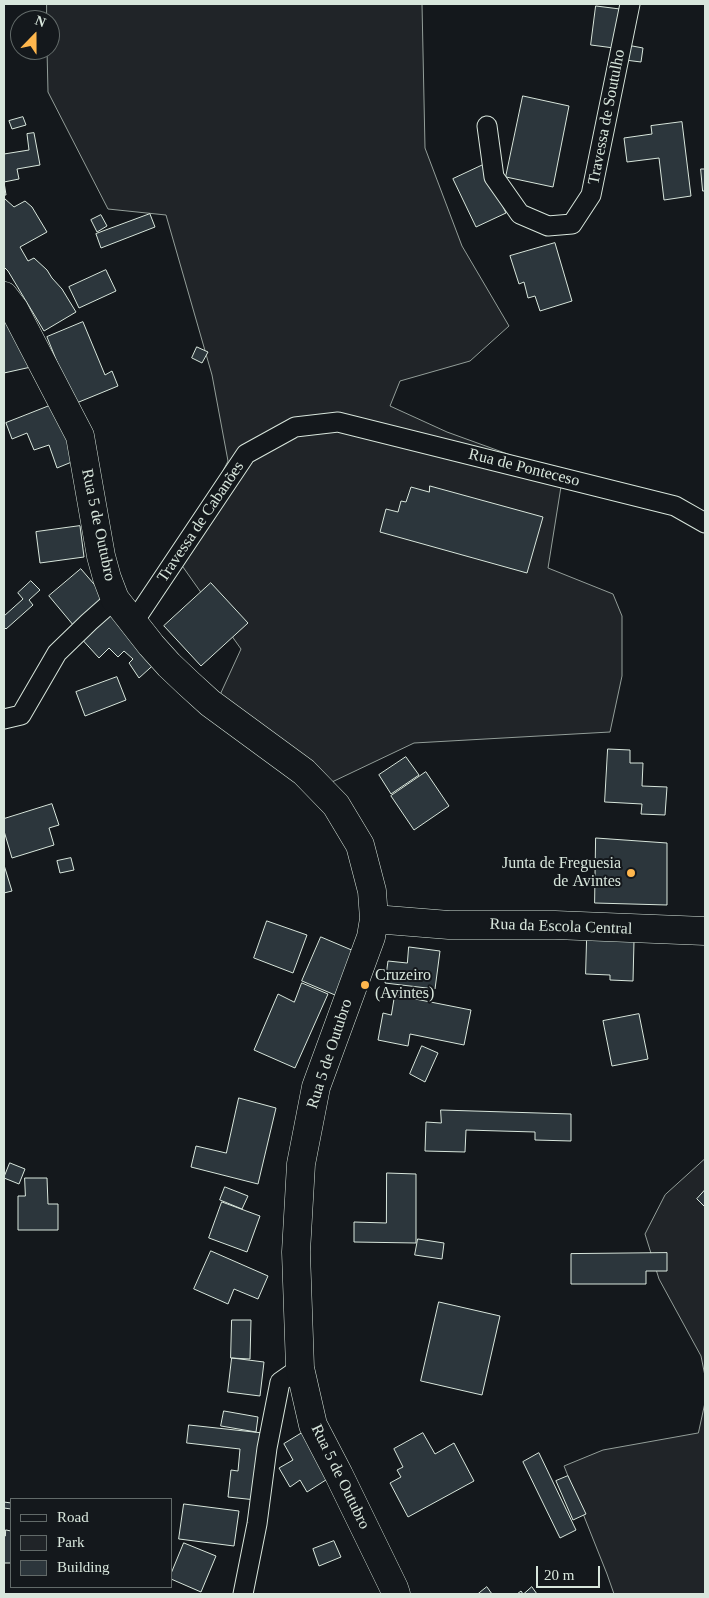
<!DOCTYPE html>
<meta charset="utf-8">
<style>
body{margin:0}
#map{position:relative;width:709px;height:1598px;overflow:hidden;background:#14181c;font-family:"Times New Roman",serif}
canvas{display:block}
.frame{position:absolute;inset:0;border:5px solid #d8e6dc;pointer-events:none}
.legend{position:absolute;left:10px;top:1498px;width:162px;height:90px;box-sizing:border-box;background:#14181c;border:1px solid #626a69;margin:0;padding:6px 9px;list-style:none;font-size:15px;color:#d8e6dc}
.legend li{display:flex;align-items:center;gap:10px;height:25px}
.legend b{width:25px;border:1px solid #626a69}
.north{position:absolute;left:10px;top:10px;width:50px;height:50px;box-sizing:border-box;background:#14181c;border:1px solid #626a69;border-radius:50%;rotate:22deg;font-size:14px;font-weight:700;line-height:20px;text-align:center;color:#d8e6dc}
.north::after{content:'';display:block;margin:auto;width:18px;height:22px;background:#ffb74d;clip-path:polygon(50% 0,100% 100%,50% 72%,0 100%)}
.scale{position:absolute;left:536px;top:1566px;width:64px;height:22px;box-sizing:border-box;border:2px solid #d8e6dc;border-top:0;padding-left:6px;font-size:15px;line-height:18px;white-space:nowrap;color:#d8e6dc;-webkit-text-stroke:4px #14181c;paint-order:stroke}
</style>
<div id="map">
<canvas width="709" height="1598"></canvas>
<div class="frame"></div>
<ul class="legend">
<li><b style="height:6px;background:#14181c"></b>Road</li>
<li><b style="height:14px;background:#202428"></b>Park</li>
<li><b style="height:14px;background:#2c363c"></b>Building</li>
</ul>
<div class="north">N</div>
<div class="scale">20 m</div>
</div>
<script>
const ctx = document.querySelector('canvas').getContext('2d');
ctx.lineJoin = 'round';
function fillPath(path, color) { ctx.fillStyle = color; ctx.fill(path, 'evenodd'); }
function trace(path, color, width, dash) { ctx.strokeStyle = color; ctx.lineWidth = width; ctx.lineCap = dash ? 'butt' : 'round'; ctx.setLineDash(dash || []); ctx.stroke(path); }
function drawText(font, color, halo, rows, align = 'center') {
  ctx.font = font + ' "Times New Roman",serif'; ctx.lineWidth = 4; ctx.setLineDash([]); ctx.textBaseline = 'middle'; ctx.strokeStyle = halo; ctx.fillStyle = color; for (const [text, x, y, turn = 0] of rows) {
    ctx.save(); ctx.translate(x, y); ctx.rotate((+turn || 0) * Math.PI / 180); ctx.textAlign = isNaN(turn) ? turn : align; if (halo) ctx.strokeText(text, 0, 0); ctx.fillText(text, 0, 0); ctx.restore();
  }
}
const green = new Path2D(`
 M47 4H422L425 148 462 246 509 326 470 361 400 381 390 406 447 432 563 474 548 568 613 594 622 616V676L610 732 414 743 332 782 219 697 241 649 178 560 228 461 212 375 166 215 108 209 48 92 47 50H50V20H47Z
 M705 1159V1376L701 1356 659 1279 645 1234 665 1195Z
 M705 1403V1594H614L607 1574 564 1466 603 1450 698 1433Z`);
const building = new Path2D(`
 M596 6 620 9 614 48 591 45Z
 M627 45 643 48 641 62 625 60Z
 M523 96 569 106 553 187 506 177Z
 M23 117 26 125 12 129 9 121Z
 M682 122 691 196 664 200 659 158 627 162 624 138 652 134 651 126Z
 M34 133 40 165 17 169 19 179 4 182 6 195H4V154L29 150 27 134Z
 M483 165 506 213 476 227 453 179Z
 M701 169H705V191H703Z
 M5 199 14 207 25 201 32 207 47 232 20 247 28 261 34 258 47 270 52 278 62 289 76 312 44 331 8 271 4 267V200Z
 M150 214 155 227 101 248 96 234Z
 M101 215 107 226 97 232 91 220Z
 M555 243 572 301 540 311 535 296 528 298 524 282 519 284 510 256Z
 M106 270 116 291 79 308 69 287Z
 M28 316 40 365 4 373V322Z
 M83 322 105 375 112 371 118 386 74 404 47 337Z
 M197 347 208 352 202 363 192 358Z
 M62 401 84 457 57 468 49 445 34 450 27 433 12 439 6 423Z
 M430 486 543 517 527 573 380 532 386 509 398 512 401 501 406 502 411 487 429 492Z
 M80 526 84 557 40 563 36 532Z
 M81 569 106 598 74 626 49 596Z
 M31 581 40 590 29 600 33 605 6 629 4 627V616L23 599 18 593Z
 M211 583 248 623 201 666 164 626Z
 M111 606 160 659 139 678 129 663 133 659 124 651 118 657 109 648 99 658 78 635Z
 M117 677 126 700 85 716 76 692Z
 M608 749 630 750V763H643L642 786 667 787 665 815 641 814 642 804 605 802Z
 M406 757 419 775 391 794 379 775Z
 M426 772 449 806 414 830 391 796Z
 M52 804 59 825 49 828 54 845 12 858 4 831V819Z
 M596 838 667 843V905L595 903Z
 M71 858 74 870 60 873 57 861Z
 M4 865 12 891 4 893Z
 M267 921 307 935 293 973 254 958Z
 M321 937 354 951 335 995 302 981Z
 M587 939 634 941 633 981 610 980V975L586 974Z
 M409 947 440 951 435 989 385 983 388 961 407 963Z
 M302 983 328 994 295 1068 254 1050 278 994 294 1002Z
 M395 995 471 1010 464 1045 410 1034 408 1046 378 1040 383 1013 391 1015Z
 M639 1014 648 1059 612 1066 603 1021Z
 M422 1046 438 1053 425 1082 410 1074Z
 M239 1098 276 1108 258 1184 191 1167 196 1146 226 1153Z
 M441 1110 571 1114V1141L535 1140V1132L466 1130 465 1152 425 1151 426 1122 441 1123Z
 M10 1163 25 1169 19 1184 4 1178Z
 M387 1173 416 1174V1243L354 1242V1222L386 1223Z
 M25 1178H47L48 1204H58V1230H18V1196H25Z
 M225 1187 248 1196 242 1209 220 1200Z
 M705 1190V1207L697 1199Z
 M222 1202 260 1216 247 1252 209 1238Z
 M418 1239 444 1243 442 1259 415 1255Z
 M211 1251 268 1276 258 1299 234 1289 228 1304 194 1289Z
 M667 1253V1271H646V1284H571V1254Z
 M439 1302 500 1316 482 1395 421 1381Z
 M232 1320H251L250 1359 231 1358Z
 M232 1358 264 1362 260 1396 228 1392Z
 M224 1411 258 1417 256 1432 221 1426Z
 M189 1425 263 1433 256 1500 228 1497 231 1470 238 1471 240 1449 187 1443Z
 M302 1433 329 1478 307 1492 300 1480 290 1487 279 1468 293 1460 284 1444Z
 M423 1433 435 1454 454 1443 474 1481 408 1517 390 1483 401 1477 397 1470 403 1467 394 1449Z
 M539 1453 576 1530 560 1538 523 1462Z
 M568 1476 586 1514 573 1520 556 1481Z
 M4 1502 11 1503V1509L4 1508Z
 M184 1504 239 1511 234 1546 179 1539Z
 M6 1530 11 1531V1563H4V1536H5Z
 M334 1541 341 1557 319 1566 313 1549Z
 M184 1543 216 1556 201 1592 171 1579V1574Z
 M487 1587 492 1594H478Z
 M532 1587 537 1594H517L521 1591 523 1594Z`);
const street = new Path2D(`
 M487 126 494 177 520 214 548 226 572 224 591 195 630 4
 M133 623 246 454 295 427 338 422 675 506 705 523
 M4 719 21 715 57 653 89 622 115 599
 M243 1594 257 1524 267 1448 280 1382 300 1368`);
const secondary = new Path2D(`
 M4 296 14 309 80 436 101 556 107 578 115 599 151 645 169 665 188 683 210 703 304 772 336 805 360 845 372 891 374 919 371 937 316 1087 301 1164 296 1252 300 1368 313 1425 339 1475 394 1588 396 1594
 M374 919 449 925H555L705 931`);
const markers = [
 [631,873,5,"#ffb74d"],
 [365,985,5,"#ffb74d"]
];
const streetNames = [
 ["Travessa de Soutulho",607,117,-79],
 ["Rua de Ponteceso",524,468,14],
 ["Travessa de Cabanões",201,522,-56],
 ["Rua 5 de Outubro",98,525,78],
 ["Rua da Escola Central",561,927,2],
 ["Rua 5 de Outubro",330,1054,-72],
 ["Rua 5 de Outubro",340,1477,64]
];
const poiNames = [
 ["Junta de Freguesia",621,864],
 ["de Avintes",621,882],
 ["Cruzeiro",375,976,"left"],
 ["(Avintes)",375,994,"left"]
];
fillPath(green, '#202428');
trace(green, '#939e99', 1);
fillPath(building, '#2c363c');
trace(building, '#d8e6dc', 1);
trace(street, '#d8e6dc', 21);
trace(secondary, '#d8e6dc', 29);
trace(street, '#14181c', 19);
trace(secondary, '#14181c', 28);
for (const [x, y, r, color] of markers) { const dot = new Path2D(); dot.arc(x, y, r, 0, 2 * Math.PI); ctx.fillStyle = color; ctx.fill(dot); trace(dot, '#14181c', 2); }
drawText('16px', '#d8e6dc', '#14181c', streetNames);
drawText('16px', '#d8e6dc', '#14181c', poiNames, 'right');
</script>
